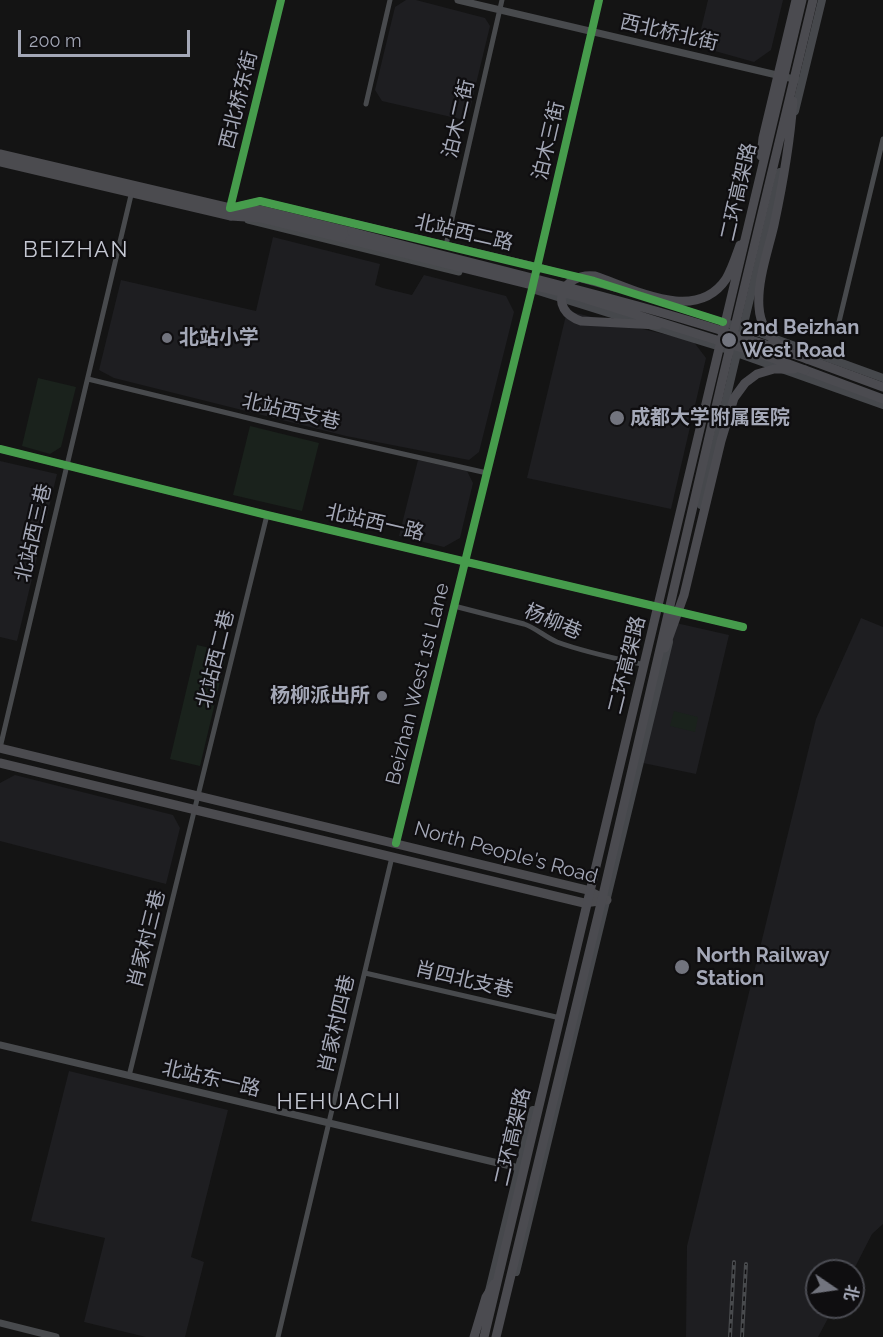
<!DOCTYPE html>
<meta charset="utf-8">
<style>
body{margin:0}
#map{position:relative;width:883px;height:1337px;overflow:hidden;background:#141414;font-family:Raleway,"Noto Sans SC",sans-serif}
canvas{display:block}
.north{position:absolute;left:805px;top:1259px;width:60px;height:60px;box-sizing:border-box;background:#0f0e10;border:2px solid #4b4c53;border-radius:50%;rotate:103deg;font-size:16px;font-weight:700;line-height:24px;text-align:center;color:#a4a8b7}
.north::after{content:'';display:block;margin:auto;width:21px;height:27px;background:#72747e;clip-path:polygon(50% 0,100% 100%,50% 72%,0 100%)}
.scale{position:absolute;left:18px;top:30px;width:172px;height:27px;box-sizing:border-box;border:3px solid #a4a8b7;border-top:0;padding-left:8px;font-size:18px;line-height:21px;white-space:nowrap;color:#a4a8b7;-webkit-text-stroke:4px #0f0e10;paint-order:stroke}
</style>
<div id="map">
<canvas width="883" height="1337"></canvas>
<div class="north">北</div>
<div class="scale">200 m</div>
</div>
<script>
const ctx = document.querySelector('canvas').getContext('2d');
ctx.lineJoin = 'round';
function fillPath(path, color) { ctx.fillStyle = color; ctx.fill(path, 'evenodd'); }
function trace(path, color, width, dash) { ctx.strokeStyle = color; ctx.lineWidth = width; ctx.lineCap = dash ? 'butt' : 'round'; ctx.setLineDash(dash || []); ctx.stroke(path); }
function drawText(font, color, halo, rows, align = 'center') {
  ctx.font = font + ' Raleway,"Noto Sans SC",sans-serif'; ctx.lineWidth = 4.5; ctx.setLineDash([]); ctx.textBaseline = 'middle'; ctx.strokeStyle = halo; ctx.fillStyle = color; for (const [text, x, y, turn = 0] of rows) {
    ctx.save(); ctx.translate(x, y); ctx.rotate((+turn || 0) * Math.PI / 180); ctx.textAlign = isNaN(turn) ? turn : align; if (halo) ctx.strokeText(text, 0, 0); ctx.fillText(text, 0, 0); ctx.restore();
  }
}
const built = new Path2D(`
 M406 0H416L485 18 490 26 469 113 460 119 382 101 375 90 395 7Z
 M708 0H783L771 50 754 62 697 46Z
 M273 237 380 264 375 285 383 288 412 295 424 275 506 296 514 312 479 452 469 460 346 436 114 378 99 370 121 280 256 311Z
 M567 311 693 341 706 358 671 509 527 478Z
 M418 460 467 471 473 483 460 538 444 547 399 536Z
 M0 461 57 474 17 641 0 637Z
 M861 618 883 627V1224L872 1234 853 1271H817V1307H834L818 1337H686L687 1246 816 719Z
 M676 623 729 635 696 774 643 763Z
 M15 775 173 815 180 828 166 884 0 841V783Z
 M69 1071 228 1110 191 1257 204 1262 185 1337H146L84 1322 105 1238 31 1221Z`);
const green = new Path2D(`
 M38 378 76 387 61 447 50 454 22 446Z
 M250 426 319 443 302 511 233 495Z
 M197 645 227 652 200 766 170 759Z
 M674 711 698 717 695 732 670 726Z`);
const minor = new Path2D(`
 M366 104 390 0
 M230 208 281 0
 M446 245 502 0
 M535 279 599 0
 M838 326 883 139
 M88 379 293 429 487 473
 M454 606 524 624C536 628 545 637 557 642 584 652 613 658 641 664
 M0 748 132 191
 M396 843 533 288
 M365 973 556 1017
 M129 1076 267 515
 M278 1337 392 857`);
const tertiary = new Path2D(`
 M458 0 798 80
 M238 206 260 201 538 267 615 288
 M248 220 459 272
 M657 301 723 322
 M0 449 267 515 743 627
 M0 1045 519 1168
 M0 1323 56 1337`);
const secondary = new Path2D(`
 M795 111 822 0
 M532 289 637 322
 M723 322 762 334 883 378
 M652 326 717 346 883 405
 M701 505 780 172
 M516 1272 669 642
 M489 1291 533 1110`);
const primary = new Path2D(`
 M0 154 230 208
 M0 162 231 216
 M0 748 587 890 607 900
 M0 763 584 903 607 900`);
const trunk = new Path2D(`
 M230 208 261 210 352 232
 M231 216 260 218 350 240
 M807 359 883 387
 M805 370 883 399`);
const rail = new Path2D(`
 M730 1337 734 1262
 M742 1337 746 1264`);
const trunkBridge = new Path2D(`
 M761 156 763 138 796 0
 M352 232C504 272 659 306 807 359
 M350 240 580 297 761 354 805 370
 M658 325 581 321C547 310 561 272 595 276 634 289 696 324 726 279 732 269 736 256 740 245
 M781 346C767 336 760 324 759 307 757 281 768 251 774 225 783 183 790 143 793 101
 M665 648 684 595 721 441 734 398 745 383 757 374 774 369H794
 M474 1337 486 1297 494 1284
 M484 1337 802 0
 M496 1337 603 895 722 381 813 0`);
const cycleway = new Path2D(`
 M281 0 230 208 260 201 594 281 723 322
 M0 449 267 515 743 627
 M396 843 532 289 599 0`);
const markers = [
 [167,338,6,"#72747e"],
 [729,340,8,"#72747e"],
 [617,418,8,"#72747e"],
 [382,696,6,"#72747e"],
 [682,967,8,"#72747e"]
];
const streetNames = [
 ["西北桥北街",669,33,13],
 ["西北桥东街",239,100,-76],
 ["泊木二街",459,119,-77],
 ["泊木三街",549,141,-77],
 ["二环高架路",739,192,-77],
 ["北站西二路",464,233,13],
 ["北站西支巷",291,412,13],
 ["北站西一路",375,523,13],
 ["北站西三巷",34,533,-77],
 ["杨柳巷",553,622,23],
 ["北站西二巷",216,659,-76],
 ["二环高架路",627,665,-76],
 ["Beizhan West 1st Lane",418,684,-76],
 ["North People's Road",506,853,15],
 ["肖家村三巷",147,939,-76],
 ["肖四北支巷",464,980,13],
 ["肖家村四巷",337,1024,-77],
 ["北站东一路",211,1079,13],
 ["二环高架路",513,1137,-77]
];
const poiNames = [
 ["2nd Beizhan",742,328],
 ["West Road",742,351],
 ["北站小学",179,338],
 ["成都大学附属医院",630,418],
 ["杨柳派出所",370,696,"right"],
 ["North Railway",696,956],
 ["Station",696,979]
];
const quarterNames = [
 ["BEIZHAN",76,250],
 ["HEHUACHI",339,1102]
];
fillPath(built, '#1e1e21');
fillPath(green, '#1a221c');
trace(minor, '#484a4d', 5);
trace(tertiary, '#484a4d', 7);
trace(secondary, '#46484c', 8);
trace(primary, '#4b4b4f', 9);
trace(trunk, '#4b4b50', 9);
trace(rail, '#484a4d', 4);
trace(rail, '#0f0e10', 1.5, [4.5]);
trace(trunkBridge, '#4b4b50', 9);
trace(cycleway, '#469c4c', 8);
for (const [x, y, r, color] of markers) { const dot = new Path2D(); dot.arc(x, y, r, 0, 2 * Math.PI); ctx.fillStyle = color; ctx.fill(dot); trace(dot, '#0f0e10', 2); }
drawText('20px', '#a4a8b7', '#0f0e10', streetNames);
drawText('bold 20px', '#a4a8b7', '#0f0e10', poiNames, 'left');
ctx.letterSpacing = '1.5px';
drawText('22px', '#c5c8d3', '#0f0e10', quarterNames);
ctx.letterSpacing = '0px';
</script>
